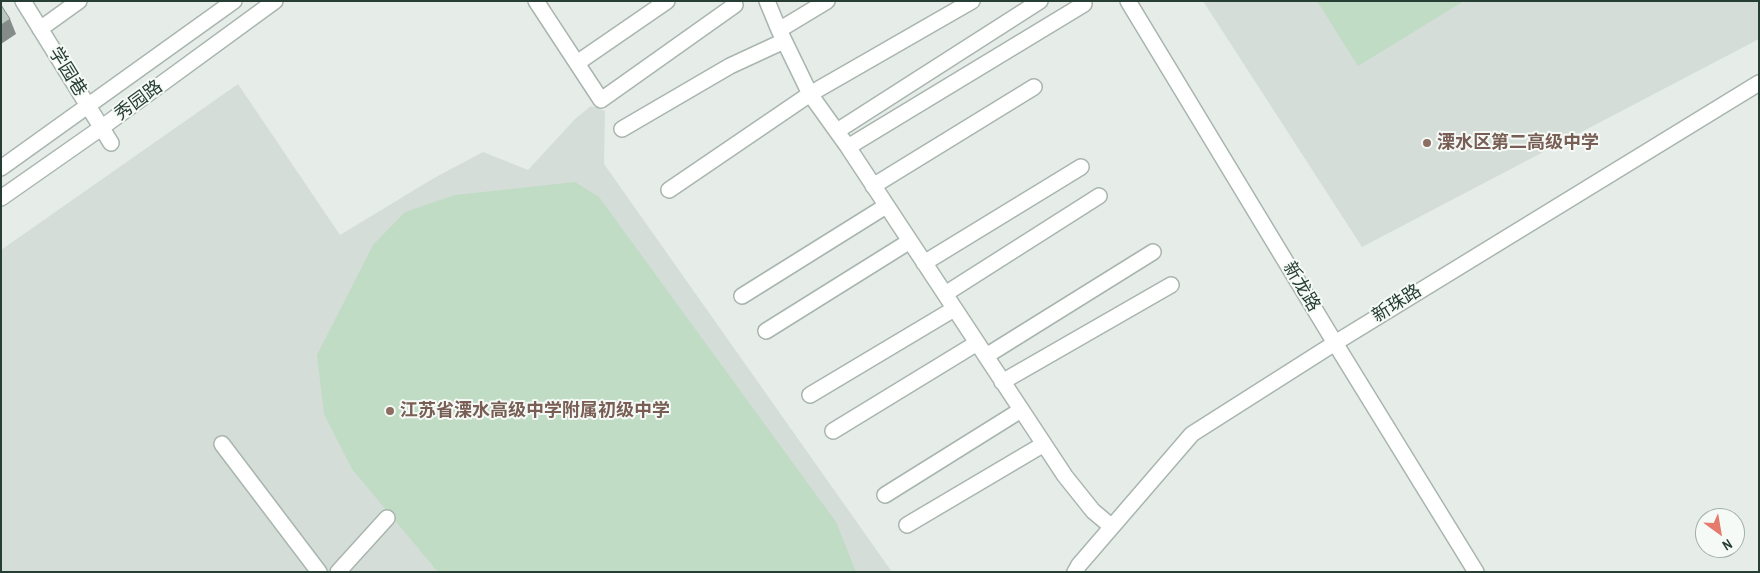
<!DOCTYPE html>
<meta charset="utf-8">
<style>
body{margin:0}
#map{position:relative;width:1760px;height:573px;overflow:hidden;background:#e6ede9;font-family:"Archivo Narrow",sans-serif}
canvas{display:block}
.frame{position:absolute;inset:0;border:2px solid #263e34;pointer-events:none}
.north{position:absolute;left:1695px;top:508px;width:50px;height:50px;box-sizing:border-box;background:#f6faf7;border:1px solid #a3afa9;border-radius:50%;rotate:148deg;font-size:14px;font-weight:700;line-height:20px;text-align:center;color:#263e34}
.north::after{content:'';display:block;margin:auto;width:18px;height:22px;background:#e47b6d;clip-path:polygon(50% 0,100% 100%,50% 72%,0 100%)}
</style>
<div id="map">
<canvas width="1760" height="573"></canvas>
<div class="frame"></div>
<div class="north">N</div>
</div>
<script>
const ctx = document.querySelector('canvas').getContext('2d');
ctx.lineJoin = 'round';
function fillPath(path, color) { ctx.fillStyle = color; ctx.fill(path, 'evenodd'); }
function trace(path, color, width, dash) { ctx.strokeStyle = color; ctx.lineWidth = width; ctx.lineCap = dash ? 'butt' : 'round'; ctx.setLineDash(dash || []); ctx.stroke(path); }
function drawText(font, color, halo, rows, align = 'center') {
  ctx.font = font + ' "Archivo Narrow","Noto Sans SC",sans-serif'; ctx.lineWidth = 4; ctx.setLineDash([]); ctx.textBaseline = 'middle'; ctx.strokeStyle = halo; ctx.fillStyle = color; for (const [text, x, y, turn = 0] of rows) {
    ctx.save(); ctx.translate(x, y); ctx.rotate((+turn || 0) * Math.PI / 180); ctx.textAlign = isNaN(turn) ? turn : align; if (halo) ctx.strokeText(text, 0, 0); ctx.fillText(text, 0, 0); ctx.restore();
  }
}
const built = new Path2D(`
 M1203 1H1759V39L1362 247Z
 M238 84 340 235 434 178 483 152 528 170 575 119 591 106 605 111 604 164 892 572H1V250Z`);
const green = new Path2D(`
 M1317 1H1464L1358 66Z
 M575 182 599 197 836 522 856 572H438L352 469 324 414 317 355 373 245 405 212 455 195Z`);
const minor = new Path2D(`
 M23 1 111 143
 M536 1 601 100 735 5 733 1
 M767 1 779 30 810 94 848 147 1065 476 1093 511 1112 527
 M1128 1 1335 343 1476 572
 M40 29 79 1
 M779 30 827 1
 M577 63 667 1
 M622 129 730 66 784 41
 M837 131 1040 1
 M848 147 1084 4
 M1 168 234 1
 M873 186 1034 87
 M669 190 810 94 972 1
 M1 198 101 128 275 1
 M924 263 1081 167
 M945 294 1099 196
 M742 296 886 206
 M766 331 910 241
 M986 356 1153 252
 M1002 382 1171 285
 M810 395 954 309
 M833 431 977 343
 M222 444 319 572
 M885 495 1021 410
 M907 525 1044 444
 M338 572 387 518
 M1075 572 1079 565 1192 434 1335 343 1759 83`);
const shadedWall = new Path2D(`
 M10 19 16 34 1 44V25Z`);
const building = new Path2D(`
 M1 5 10 19 1 25Z`);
const markers = [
 [1427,143,5,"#8d6e63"],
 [390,411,5,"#8d6e63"]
];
const streetNames = [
 ["学园巷",67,72,58],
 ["秀园路",139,101,-36],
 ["新龙路",1301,287,59],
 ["新珠路",1397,304,-32]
];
const educationNames = [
 ["溧水区第二高级中学",1437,143],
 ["江苏省溧水高级中学附属初级中学",400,411]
];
fillPath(built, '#d4ddd8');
fillPath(green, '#c1dcc5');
trace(minor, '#a9b5af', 18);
trace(minor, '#fff', 15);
fillPath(shadedWall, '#838c88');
fillPath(building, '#bbc8c2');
trace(building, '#838c88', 1);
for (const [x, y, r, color] of markers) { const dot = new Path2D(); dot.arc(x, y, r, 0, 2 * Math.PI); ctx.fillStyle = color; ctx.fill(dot); trace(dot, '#f6faf7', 2); }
drawText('18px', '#263e34', '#f6faf7', streetNames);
drawText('bold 18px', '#785e54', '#f6faf7', educationNames, 'left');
</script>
